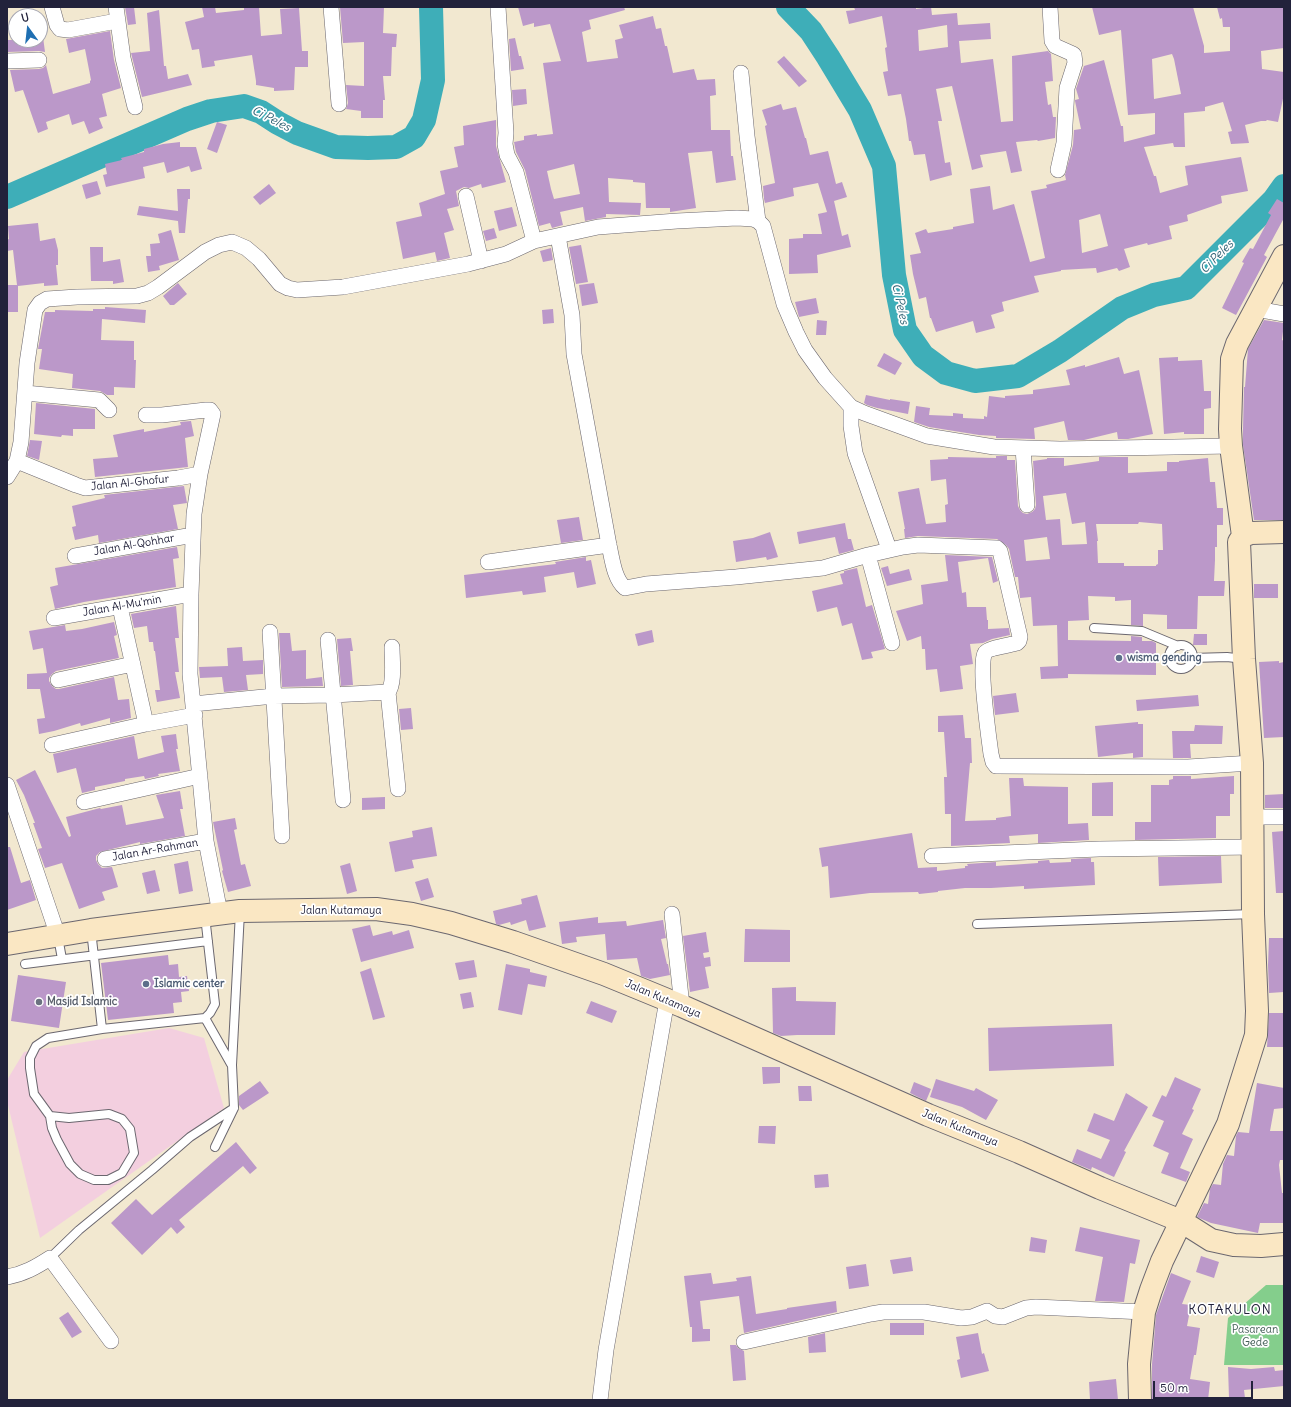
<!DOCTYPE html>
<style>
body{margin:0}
#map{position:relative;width:1291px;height:1407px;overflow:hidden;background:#f2e8d0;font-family:Delius,sans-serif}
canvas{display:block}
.frame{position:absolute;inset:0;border:8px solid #22223b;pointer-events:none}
.north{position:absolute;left:8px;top:8px;width:40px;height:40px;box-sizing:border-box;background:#fff;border:1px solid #a7a7b1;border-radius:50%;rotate:345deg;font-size:11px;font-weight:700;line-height:16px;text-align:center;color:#22223b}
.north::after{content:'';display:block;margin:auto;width:14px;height:18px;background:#1f6fb2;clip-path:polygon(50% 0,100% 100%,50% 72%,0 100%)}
.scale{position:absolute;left:1153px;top:1381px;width:100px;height:18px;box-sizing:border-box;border:2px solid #22223b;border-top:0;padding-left:5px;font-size:12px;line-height:14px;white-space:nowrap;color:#22223b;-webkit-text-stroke:3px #fff;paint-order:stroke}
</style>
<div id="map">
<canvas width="1291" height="1407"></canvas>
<div class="frame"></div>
<div class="north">U</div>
<div class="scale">50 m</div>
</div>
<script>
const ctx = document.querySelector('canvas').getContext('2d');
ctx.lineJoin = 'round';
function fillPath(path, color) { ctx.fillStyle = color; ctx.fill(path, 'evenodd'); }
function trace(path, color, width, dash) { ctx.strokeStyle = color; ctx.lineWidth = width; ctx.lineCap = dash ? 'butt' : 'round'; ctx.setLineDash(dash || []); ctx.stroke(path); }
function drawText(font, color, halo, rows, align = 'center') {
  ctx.font = font + ' Delius,sans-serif'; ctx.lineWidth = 3.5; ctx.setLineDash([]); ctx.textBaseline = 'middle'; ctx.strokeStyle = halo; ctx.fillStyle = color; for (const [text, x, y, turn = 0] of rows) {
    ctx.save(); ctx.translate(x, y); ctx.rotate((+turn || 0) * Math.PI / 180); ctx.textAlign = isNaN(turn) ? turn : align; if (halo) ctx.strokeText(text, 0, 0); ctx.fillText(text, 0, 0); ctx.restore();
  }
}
const built = new Path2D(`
 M169 1028 204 1038 224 1108 40 1238 7 1101V1080L24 1052Z`);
const green = new Path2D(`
 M1266 1285H1284V1365H1224L1228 1318Z`);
const river = new Path2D(`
 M788 7 811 31 828 57 860 110 884 166 894 275 905 330 923 356 946 373 975 381 1018 376 1060 351 1122 308 1154 295 1186 288 1274 200 1284 186
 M7 197 187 119 211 111 244 106 261 112 278 123 297 133 336 147 368 148 396 147 414 137 424 120 433 80 431 7`);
const building = new Path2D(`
 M125 7H134L136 24 128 25Z
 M202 7H215L216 13 244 10V7H259L261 36 282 34 280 9 299 8 302 51H308V67H295L294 90 274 91V88L256 85V81L252 55 214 61 215 66 202 68 199 49 192 50 185 22 204 17Z
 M340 7H384L383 33 397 34 396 47H392L391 76H383L385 100H383V118H361V111L346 109 348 103 346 85 364 86V42L343 43Z
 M518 7H624L625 10 589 20 591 29 582 32 587 62 618 58 615 40 623 38 619 25 653 16 656 29 661 28 665 46H667L673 73 694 69 697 80 715 79 716 95 710 96 711 130H730L731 156H733L736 180 716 183 712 151 688 153 696 208 670 212V208H646L645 183 633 182V180L608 178 609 202 641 203 640 215 606 214V217L585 221 583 207 560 212 563 225 552 228 550 223 539 226 525 170 516 152 514 142 524 140V136L537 134V136L553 134 543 63 561 61 550 24 534 27V23L523 26ZM574 164 580 194 554 199 551 189 547 171Z
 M854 7H916V9L931 7 932 15 957 13 958 25 990 23 991 39 959 41 961 63 993 59 1001 122 1013 121 1012 56 1048 51 1051 54 1053 81 1045 82 1048 105 1051 104 1053 117H1056L1055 138 1038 141 1037 140 1016 142 1022 171 1011 173 1006 151 980 155 983 167 972 170 952 86 936 89 942 121H938L945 163 950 162 952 175 930 181 925 154 914 155 911 141H909L906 119 901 94 888 96 883 72 888 71 885 48 887 47 882 16 849 24 846 11 855 10ZM947 25 948 47 919 51 918 30Z
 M1092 7H1193L1204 46V53L1230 51V27H1223L1222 18 1220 19 1217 7H1284V48L1261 51 1262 69 1284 72V94L1278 122 1267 120 1266 121H1261L1245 125 1249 143 1231 144 1228 132 1232 131 1223 102 1205 107V111L1184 113 1185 147H1174L1173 143 1144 147 1154 176H1156L1160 193 1188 185 1185 166 1241 157 1248 191 1221 196 1222 203 1187 215 1188 221 1169 226 1172 239 1148 245 1147 243 1124 249 1130 267 1119 271 1117 268 1097 273 1096 268 1061 270V271L1034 276 1039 292 1002 302 1004 311 991 315 995 328 976 333 973 321 936 332 931 318H930L926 297 919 299 913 274 910 255 921 253 915 233 926 229 928 233 953 229V227L974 223 970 189 990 186 993 210 1014 204 1030 262 1045 258 1031 191 1047 188 1046 185 1066 180 1065 175 1073 145 1074 130 1081 129 1075 101V100L1079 99 1076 89 1084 66 1104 60 1121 126H1123L1124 142 1155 134V113L1128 115 1121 30 1099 35ZM1172 54 1174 59 1181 94 1154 99 1152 59ZM1100 214 1108 246 1082 253 1079 220Z
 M159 10 164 66H166L168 79 188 74 192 85 142 97 131 53 150 51 147 13Z
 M110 31 114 60 121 88 102 94 107 116 99 118 103 128 89 134 84 121 72 125 69 114 46 122 48 129 38 133 23 90 15 92 10 70 39 69 43 68 46 65 53 94 90 83V81L91 80 85 49 69 53 66 39Z
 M43 37 45 52 39 51 7 52V40H40V38Z
 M515 38 519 56H521L524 69 511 71 509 39Z
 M784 56 807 81 799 87 777 62Z
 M526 89 527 104 513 106 512 90Z
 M781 104 783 110 796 107 805 138H806L810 155 828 151 836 184 842 182 847 197 834 201 842 236 848 234 851 247 817 255 818 273 789 274V239L803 238V234H822L818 214 827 212 818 183 793 188 794 196 765 203 764 199 763 186 775 183 765 126 767 125 762 110Z
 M496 120V146L506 182 482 188 481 184 469 188 464 187 456 191 459 206 447 209 454 230 444 233 450 258 437 261 435 252 403 259 396 222 422 216 419 203 445 194 440 171 458 167 454 147 464 145 463 126Z
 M217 122 227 125 217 153 207 149Z
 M180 142V147H196L202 169 191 172 189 166 167 173 164 162 143 167 145 178 106 187 103 175 107 174 105 164 122 160 121 158 144 152V149L163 144Z
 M97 181 101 194 86 199 82 185Z
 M269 184 276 193 260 205 253 197Z
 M177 189H190V199H188L185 233H179L178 221 137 215 139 206 178 211Z
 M1277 199 1284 203V218L1264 255 1267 257 1236 315 1222 308 1244 263 1242 262 1250 248 1253 249 1271 215 1268 213Z
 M512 207 517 226 499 231 494 211Z
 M38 223 40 241 55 238 58 250V265H56L58 285 44 286V283L18 286V312H7V285H17L13 250 7 251V240L9 239 8 226Z
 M494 228 497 238 486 241 483 231Z
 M171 230 179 260 159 266 160 270 148 272 146 256H151L150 244 160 243 158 234Z
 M581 245 588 282 576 284 569 247Z
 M90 247H103V262L120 259 124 282 113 284V281H91Z
 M551 248 553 260 543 262 540 251Z
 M178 283 187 294 174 305H170L163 296Z
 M594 283 598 303 582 306 579 285Z
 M816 298 819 313 799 317 795 302Z
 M105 307 146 310 145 323 102 319 101 340 134 341V360H136L135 388 114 387V395H107L100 391 72 388 73 374 39 369 42 349H38L45 312H55V310L93 311V309H105Z
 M553 309 554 323 543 324 542 310Z
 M817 320 827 321 826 335H816Z
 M1264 320 1284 323 1282 340 1284 341V520H1254L1243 445V429L1244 387H1245L1248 349Z
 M884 353 902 363 895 375 877 366Z
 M1119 357 1124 374 1139 370 1153 434 1128 439H1118L1117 432 1084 440H1068L1064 421 1034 428 1035 439 996 438V436L979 435 929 427 914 422 916 406 930 408 929 415 953 416V413L963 414V418L984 419V416L987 417 989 396 1005 398V396L1033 394V390L1070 385 1066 370 1085 365V367Z
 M1178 357V361L1202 360 1204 391H1211V408L1204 409V434H1184V432L1164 434 1159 358Z
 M866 395 890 400V399L910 402 908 414 877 408 867 405 864 403Z
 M36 403 95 409V429H73V436L62 435 61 437 34 434Z
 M191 421 194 436 185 438 188 467 95 477 93 459 118 457 113 435 144 429V432L181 425 180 422Z
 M30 440 42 441 39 460 27 456Z
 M996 456H1007V460H1015L1018 506 1020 510 1023 513 1027 514 1032 512 1035 509 1036 505 1033 461 1047 459V458H1064V466L1099 461V457H1128V473L1167 471V462H1179V461L1208 458 1210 482H1215L1217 508H1223V525H1217V547H1215V560L1214 581H1225L1224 596H1198L1197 629H1167V615L1143 614V626L1131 625V600L1115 601V597L1088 596 1089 620 1068 621V640L1131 641V636L1142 637V641H1152L1156 643V675L1068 674V678L1041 679 1040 667 1058 666 1057 625 1033 626 1031 597 1020 598 1018 577H1015L1009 549 1006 545 997 539 918 536 905 538 904 529H905L898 492 919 488 926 524 946 522 945 505 948 504 946 479 931 481 930 460 948 459V457L996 458ZM1066 493 1072 524 1085 522 1087 544 1062 545 1060 519 1046 520 1043 496ZM1139 522 1162 524 1163 550H1158V564L1156 565V566H1124V563H1098L1097 541H1098L1096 524H1138ZM1047 537 1050 559 1026 561 1024 540Z
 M184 486 187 503 173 505 178 529 99 543 98 535 75 540 72 527 76 526 72 506 105 498 104 495Z
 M579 517 583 540 561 543 557 520Z
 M845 523 848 539H851L854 550 839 554 835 537 799 544 797 532Z
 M770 532 778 557 767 560 766 557 736 562 733 541 753 538Z
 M177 547 179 558 173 559 176 587 84 602 55 609 50 587 58 585 55 568Z
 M945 555 992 557 998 581 993 583 988 558 958 562 962 593 966 592 967 607H986L987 620H988V629L1009 628 1010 635 992 639 983 643 970 644 973 664 960 666 963 689 940 692 937 669 926 670 925 649H922L921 636 907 641 896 611 923 604 921 585 948 581Z
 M586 557V561L591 560 596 584 577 588 574 572 544 577 546 592 523 595 522 591 466 598 464 575 556 564 555 562Z
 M888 566 890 574 909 569 912 580 887 586 881 568Z
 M857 568 866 607 872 605 885 649 871 652 873 658 862 660 852 623 842 626 837 607 817 612 812 591 843 584 840 574 844 573V571Z
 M1254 584H1278V598H1254Z
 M176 606 179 638H175L179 672H175L180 698 157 702 155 690H160L155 651H154L153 642H149L147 626 134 628 131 614Z
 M114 622 117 635 114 636 119 658 56 671 52 674 49 678V681L52 686 56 689H59L114 677 118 700 129 699 131 718 110 723V718L81 726 80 723 54 731 39 734 37 719 45 718 40 689H27V674L47 673 43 648 33 650 29 631 65 625 66 631 82 629Z
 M652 630 654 642 638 646 635 634Z
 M279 633H290L292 651 306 650V679L322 677 323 686 282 687Z
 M1194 634H1207V645H1193Z
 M351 638 353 651H350L353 685 341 686 337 639Z
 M242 647 243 661 263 660V674L246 675 248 690 224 692 222 677 200 678 199 667 228 666 227 648Z
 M1279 661V663L1284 662V737L1264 738 1259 662Z
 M1016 693 1019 712 995 715 993 696Z
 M1198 695 1199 706 1137 711 1136 700Z
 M411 708 413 729 401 730 399 709Z
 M963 715 965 738H971L972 763H970L965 821 996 820V818L1011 816 1009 778H1023L1024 786 1068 787V824L1088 823 1089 840 1038 843V834L1009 836 1010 843 951 846V814H945L944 777H947L944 732H938V716Z
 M1138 722V724H1143V757L1133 758V753L1098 757 1095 726Z
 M1195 725 1223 726 1222 744H1190L1191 758H1173L1172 731H1194Z
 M176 734 178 749H176L180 771 158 774 159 776 145 779 144 776 125 779V781L95 787V790L82 793 76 768 57 773 53 754 134 736 138 759 164 752 161 736Z
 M35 770 69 837 71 836 66 817 100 808 101 809 122 805 126 825 164 818 156 795 180 791 183 809H180L185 836 140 844V842L100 852 96 856V860L98 864 102 868 112 867 118 887 102 892 105 900 79 909 62 863 45 868 38 849 42 848 33 823H35L24 795 16 780Z
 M1173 776H1191V779L1234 776V794H1230V816H1216V838L1135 840V822H1151V785H1169V780L1173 779Z
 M1113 782V816H1092V783Z
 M1284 794V808H1265V795Z
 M385 797V809L362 810V798Z
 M235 818 237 829 234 830 241 865 245 864 251 886 228 892 222 871 223 870 213 822Z
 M432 827 437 856 412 860 414 868 395 872 389 842 413 837 412 831Z
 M1284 831V893H1276L1272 832Z
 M912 833 918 868 937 867V871L965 868V866H968L967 864 996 862V866L1038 863V861L1049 860 1050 863 1071 862V859L1091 858V862H1094L1095 885 1024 889V886L991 888H965L938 891V892L919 894 918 892 870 893 830 898 828 866 822 867 819 848Z
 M7 847H10L21 883 30 880 36 900 7 910Z
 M1221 856 1222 883 1159 886 1158 857Z
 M188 861 193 891 179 894 174 864Z
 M350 863 357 891 347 894 340 866Z
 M155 870 160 891 147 894 142 873Z
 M428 878 434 897 421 901 415 882Z
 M537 895 546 927 529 931 526 920 511 925 510 922 499 925 496 924 493 911 522 904 521 899Z
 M598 917V923L626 921 627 926 663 920 666 938 661 939 667 964H668L670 975 650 979 641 976 637 958 607 960 605 934 576 937 577 942 562 944 559 922Z
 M370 925 373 936 392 931 393 935 409 930 414 948 361 962 352 929Z
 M745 929 790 930V962H744Z
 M706 932 709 952 703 953 704 958 710 957 711 966 705 967 709 988 690 992 683 936Z
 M1269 938H1283L1284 992 1269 993 1268 965Z
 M168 955 169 965 178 964 179 977 187 976 189 991 181 992 182 1002 173 1003 174 1013 108 1020 101 963Z
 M474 960 477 977 459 980 455 963Z
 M506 964 530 969V972L547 976 545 987 528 984 522 1015 498 1010Z
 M371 968 385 1017 373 1020 360 972Z
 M18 975 66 982 59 1028 11 1021Z
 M796 987V1001L836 1002 835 1035H797L781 1036 773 1033 772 988Z
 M471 992 474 1007 463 1009 460 994Z
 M591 1001 617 1011 612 1023 586 1013Z
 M1269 1013H1284V1047H1267Z
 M1112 1024 1114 1066 989 1071 988 1028Z
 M762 1067H780V1083L763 1084Z
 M1175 1077 1201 1089 1192 1109 1194 1110 1182 1134 1193 1139 1180 1168 1190 1172 1186 1182 1161 1173 1169 1153 1153 1146 1164 1121 1152 1116 1162 1095 1166 1097Z
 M936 1079 974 1091 976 1088 998 1100 986 1120 962 1107 930 1097Z
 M260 1081 269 1093 243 1110 239 1105V1096Z
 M914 1082 931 1089 926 1101 910 1093Z
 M1257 1083 1284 1088V1108L1274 1109 1270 1131H1284V1160H1280L1279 1165 1282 1193H1284L1283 1223H1260L1258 1233 1211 1223 1197 1217 1204 1203 1208 1204 1210 1189 1213 1184 1221 1185 1223 1164 1227 1155 1234 1156 1236 1136 1238 1132 1249 1133Z
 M798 1086H811L812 1101H799Z
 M1126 1093 1148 1107 1124 1151 1126 1152 1114 1177 1092 1167 1091 1170 1072 1162 1077 1149 1101 1159 1110 1140 1087 1131 1094 1113 1114 1121Z
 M759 1126H776L775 1144 758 1143Z
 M236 1142 257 1168 250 1174 243 1166 179 1220 185 1227 177 1234 171 1227 142 1255 111 1223 136 1199 152 1215Z
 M828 1174 829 1187 815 1188 814 1175Z
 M1080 1227 1140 1240 1135 1264 1130 1263 1124 1302 1095 1301 1103 1257 1075 1251Z
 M1031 1237 1047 1240 1045 1253 1029 1251Z
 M1201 1256 1219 1262 1214 1278 1196 1272Z
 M911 1257 913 1271 893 1274 890 1260Z
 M866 1264 869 1286 849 1289 846 1267Z
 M711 1273 713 1284 737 1281 736 1278 751 1276 756 1314 787 1309V1308L836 1301 837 1312 744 1333 739 1296 700 1301 703 1329H710V1341L692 1342V1327H690L684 1276Z
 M1171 1273 1191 1281 1182 1304 1191 1305 1187 1326 1200 1328 1196 1355H1194L1190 1379 1210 1382 1208 1400H1152V1364L1156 1315Z
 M68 1312 82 1332 72 1338 59 1318Z
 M890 1323H924V1335H890Z
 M825 1333 826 1352 809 1353 808 1337Z
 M978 1333 982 1354 984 1353 989 1371 961 1378 957 1360 960 1359 956 1337Z
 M730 1345H736L738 1348 744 1351 746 1380 733 1381Z
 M1228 1367 1251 1369 1274 1367 1275 1371 1284 1370V1386L1244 1390 1245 1398H1229Z
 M1116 1379 1118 1400H1090L1089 1382Z`);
const lane = new Path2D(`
 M1094 628 1142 631 1178 646
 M1169 657a12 12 0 1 1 24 0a12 12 0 1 1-24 0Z
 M1192 658 1227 657 1244 659
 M977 924 1253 914
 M91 930 102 1029 205 1018 210 1013 215 1004 205 916
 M58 937 62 959
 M25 964 208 941
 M205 1018 231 1064
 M50 1116 69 1118 109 1114 122 1119 130 1129 134 1153 122 1173 108 1180H94L80 1174 70 1164 57 1140 52 1128 50 1116 34 1094 30 1068V1058L36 1046 48 1038 102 1029
 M215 1147 234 1108 232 1065 240 912
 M50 1258 79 1230 152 1170 190 1137 234 1108`);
const street = new Path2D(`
 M52 7 57 25 60 29 68 30 117 21
 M116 7 123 58 135 107
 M331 7 339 104
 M498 7 506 133 505 144 507 155 516 172 534 241
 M1050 7 1052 41 1055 46 1073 54 1074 55 1075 63 1067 88 1064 143 1058 170
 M7 61 39 60
 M741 73 747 136 758 221
 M466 196 481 261
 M558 236 572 315 574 354 609 545C612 558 614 579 625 588L646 584 736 577 823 568 868 555
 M1256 309 1284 314
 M25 393 99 400 109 410
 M851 407V426L855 453 889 549
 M146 415H162L206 410H210L213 414 200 474 194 514 191 594 190 674 206 841 220 913
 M1023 448 1027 505
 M17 461 76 485 85 488 178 478 200 474
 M7 477 17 461 21 442 27 363 35 310 40 303 47 299 77 297 137 296 148 293 158 287 205 252 219 245 232 242 246 248 259 259 280 284 288 288 297 290 343 287 468 264 506 254 534 241 598 227 677 221 737 218 753 219 758 221 763 226 784 304 796 332 805 350 825 378 851 407 864 413 927 436 994 447 1060 449 1231 446
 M75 556 193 535
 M488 562 609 545
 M120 607 146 724
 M54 618 191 594
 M270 632 282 836
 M328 640 343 800
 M892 643 868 555 903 547 918 545 997 548 1000 551 1020 637 1019 641 1017 643C1010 645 988 648 985 653 978 662 989 739 991 754L993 762 996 766 1188 767 1252 763
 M58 680 133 664
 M388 692 398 789
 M193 704 274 696 333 695 388 692C395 684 392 659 392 647
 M52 745 146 724 195 715
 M7 785 58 936
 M84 802 200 776
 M1253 817H1284
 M932 856 1099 849 1254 847
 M105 859 206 841
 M672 914 682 1006
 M7 1277C24 1274 36 1267 50 1258L111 1341
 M744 1342 871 1314 883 1312H924L961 1318 972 1317 987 1311 995 1316 1003 1317 1026 1308 1036 1307 1144 1312
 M600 1400 606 1350 667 1000`);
const secondary = new Path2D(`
 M1243 536 1251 533 1284 532
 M7 944 91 930 240 911 376 909 412 914 451 923 513 942 604 974 682 1006 928 1115 1019 1152 1100 1188 1181 1221 1211 1240 1234 1245 1261 1246 1284 1244
 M1140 1400 1139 1364 1144 1312 1151 1290 1162 1261 1228 1124 1256 1035 1257 1011 1253 914 1252 763 1244 659 1239 542 1243 536 1231 446 1230 429 1232 359 1237 344 1284 256`);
const markers = [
 [1119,658,4,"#5c6f8a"],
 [146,984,4,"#5c6f8a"],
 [39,1002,4,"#6b7280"]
];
const streetNames = [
 ["Jalan Al-Ghofur",130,483,-6],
 ["Jalan Al-Qohhar",134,545,-10],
 ["Jalan Al-Mu'min",122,606,-10],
 ["Jalan Ar-Rahman",155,850,-10],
 ["Jalan Kutamaya",341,911],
 ["Jalan Kutamaya",663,999,23],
 ["Jalan Kutamaya",960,1128,22]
];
const serviceNames = [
 ["wisma gending",1127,658],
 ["Islamic center",154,984]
];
const worshipNames = [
 ["Masjid Islamic",47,1002]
];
const parkNames = [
 ["Pasarean",1255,1330],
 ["Gede",1255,1343]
];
const waterNames = [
 ["Ci Peles",271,119,27],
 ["Ci Peles",1217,257,-45],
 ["Ci Peles",900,304,78]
];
const quarterNames = [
 ["KOTAKULON",1230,1310]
];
fillPath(built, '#f3cfdf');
fillPath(green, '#84ce8c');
trace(river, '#3eaeb8', 24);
fillPath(building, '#bb98c9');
trace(lane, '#6b676f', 10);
trace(street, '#6b676f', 16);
trace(secondary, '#6b676f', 24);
trace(lane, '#fff', 8);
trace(street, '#fff', 15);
trace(secondary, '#fae7c3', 22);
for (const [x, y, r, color] of markers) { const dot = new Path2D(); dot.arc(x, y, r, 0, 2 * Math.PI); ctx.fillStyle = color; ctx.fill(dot); trace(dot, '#fff', 1.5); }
drawText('11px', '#22223b', '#fff', streetNames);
drawText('bold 11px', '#4e5e75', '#fff', serviceNames, 'left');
drawText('bold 11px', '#5b616d', '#fff', worshipNames, 'left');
drawText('11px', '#445e57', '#fff', parkNames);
drawText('italic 12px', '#2f6173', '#fff', waterNames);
ctx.letterSpacing = '1px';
drawText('13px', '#22223b', '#fff', quarterNames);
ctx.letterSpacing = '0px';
</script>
